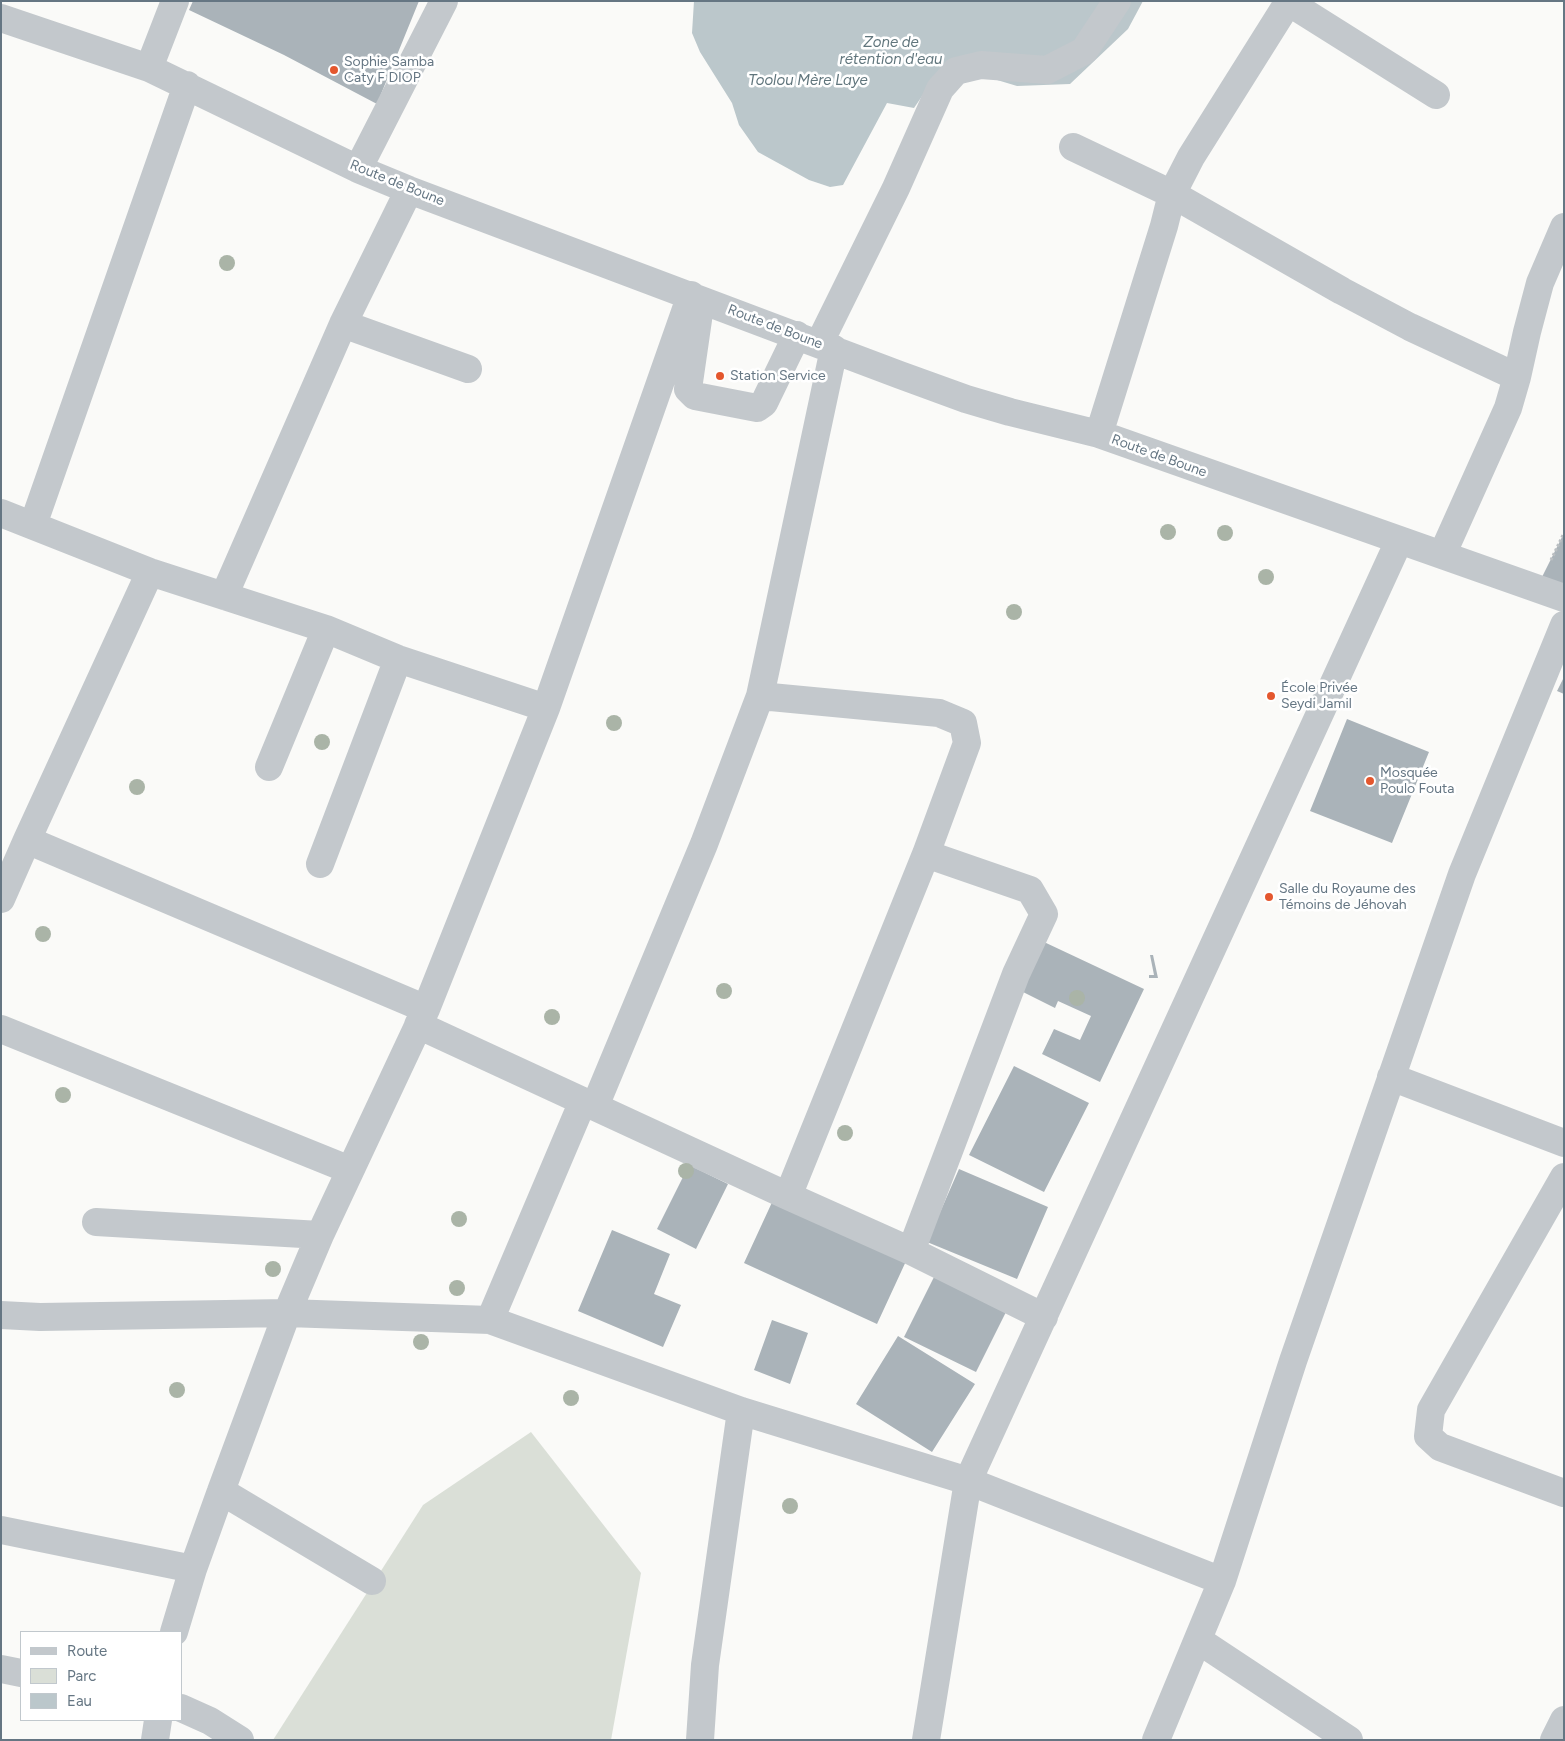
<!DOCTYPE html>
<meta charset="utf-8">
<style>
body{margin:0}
#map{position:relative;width:1565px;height:1741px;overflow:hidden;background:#fafaf8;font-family:Figtree,sans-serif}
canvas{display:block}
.frame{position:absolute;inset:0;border:2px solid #657683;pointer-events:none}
.legend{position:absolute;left:20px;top:1631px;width:162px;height:90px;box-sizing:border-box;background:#fff;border:1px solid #c1c8cd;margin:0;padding:6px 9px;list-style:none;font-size:15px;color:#657683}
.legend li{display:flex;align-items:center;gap:10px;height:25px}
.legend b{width:25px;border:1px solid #c1c8cd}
</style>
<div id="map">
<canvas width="1565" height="1741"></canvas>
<div class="frame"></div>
<ul class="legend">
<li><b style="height:6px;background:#c3c8cc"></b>Route</li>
<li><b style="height:14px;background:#dadfd7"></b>Parc</li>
<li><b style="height:14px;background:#bbc7cb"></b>Eau</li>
</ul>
</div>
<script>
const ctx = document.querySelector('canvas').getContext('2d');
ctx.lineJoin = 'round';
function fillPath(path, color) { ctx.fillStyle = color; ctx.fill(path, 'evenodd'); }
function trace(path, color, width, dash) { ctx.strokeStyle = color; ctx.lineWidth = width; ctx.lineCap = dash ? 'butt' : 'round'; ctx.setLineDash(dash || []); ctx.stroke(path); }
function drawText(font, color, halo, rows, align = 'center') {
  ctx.font = font + ' Figtree,sans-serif'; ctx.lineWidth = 5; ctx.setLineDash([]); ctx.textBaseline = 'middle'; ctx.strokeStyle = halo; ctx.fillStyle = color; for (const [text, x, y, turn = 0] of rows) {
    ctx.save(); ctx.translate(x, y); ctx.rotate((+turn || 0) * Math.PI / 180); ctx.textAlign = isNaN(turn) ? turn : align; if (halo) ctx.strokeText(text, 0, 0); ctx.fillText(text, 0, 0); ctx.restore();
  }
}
const green = new Path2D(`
 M531 1432 641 1573 611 1740H273L423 1505Z`);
const water = new Path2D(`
 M694 1H1143L1128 29 1070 84 1017 86 944 64 914 108 887 103 843 185 830 187 809 180 758 152 739 125 732 103 700 52 692 33Z`);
const building = new Path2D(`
 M193 1H419L377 104 284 55 189 10Z
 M1564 533V593L1539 583Z
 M1564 677V694L1557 691Z
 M1347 719 1429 752 1392 843 1310 811Z
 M1044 942 1144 989 1100 1082 1042 1054 1054 1029 1080 1040 1091 1016 1058 1001 1055 1008 1021 991Z
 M1150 955H1153L1158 978H1149V975H1154Z
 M1014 1066 1089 1103 1044 1192 969 1155Z
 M689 1165 728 1184 696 1249 657 1229Z
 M959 1169 1048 1207 1017 1279 927 1242Z
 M774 1198 907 1259 877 1324 744 1263Z
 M612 1230 670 1254 654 1294 681 1305 663 1347 578 1311Z
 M936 1273 1008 1308 976 1372 904 1337Z
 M772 1320 808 1333 790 1384 754 1370Z
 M898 1336 975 1384 932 1452 856 1404Z`);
const path = new Path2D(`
 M1551 560 1564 533`);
const minor = new Path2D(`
 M1288 2 1436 95
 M1 18 149 68 358 169 409 190 900 375 966 399 1010 412 1099 434 1564 598
 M149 68 175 1
 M1073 147 1172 194 1342 291 1410 327 1517 377
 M358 169 444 1
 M700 306 688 389 695 396 757 408 764 403 797 335
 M343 324 468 369
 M819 344 896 188 940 89 956 71 981 65 1047 70 1084 51 1117 1
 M1099 434 1164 226 1172 194 1191 157 1289 1
 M1 513 150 572 326 629 398 659 546 708
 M33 525 187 85
 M1442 555 1508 408 1517 377 1527 332 1540 283 1564 227
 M224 596 343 324 409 190
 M760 696 939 713 963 723 967 743 926 854 788 1196
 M269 767 326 629
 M27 840 426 1009
 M320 864 398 659
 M1 899 27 840 150 572
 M418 1025 788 1196 911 1251 1044 1317
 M1 1029 350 1170
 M1391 1077 1564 1143
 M595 1106 704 844 760 696 834 349
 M1564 1177 1431 1410 1428 1436 1440 1447 1564 1493
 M96 1222 320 1235
 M911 1251 1016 974 1044 914 1030 890 926 854
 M1 1315 40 1317 287 1313 490 1320 741 1411 968 1481 1222 1581
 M490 1320 583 1101
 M221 1491 372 1581
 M1 1530 193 1569
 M174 1632 193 1569 221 1491 287 1313 320 1235 426 1009 546 708 691 295
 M1198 1640 1349 1740
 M1 1669 21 1673
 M181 1708 210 1721 240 1740
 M155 1740 158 1720
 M700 1740 705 1665 741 1411
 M926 1740 968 1481 1399 541
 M1156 1740 1222 1581 1293 1361 1462 874 1564 625
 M1554 1740 1564 1720`);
const trees = [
 [227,263],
 [1168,532],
 [1225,533],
 [1266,577],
 [1014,612],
 [614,723],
 [322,742],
 [137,787],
 [43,934],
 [724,991],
 [1077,998],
 [552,1017],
 [63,1095],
 [845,1133],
 [686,1171],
 [459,1219],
 [273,1269],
 [457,1288],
 [421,1342],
 [177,1390],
 [571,1398],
 [790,1506]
];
const markers = [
 [334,70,5,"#e4572e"],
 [720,376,5,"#e4572e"],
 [1271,696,5,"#e4572e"],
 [1370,781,5,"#e4572e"],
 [1269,897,5,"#e4572e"]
];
const poiNames = [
 ["Sophie Samba",344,62],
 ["Caty F DIOP",344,78],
 ["Station Service",730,376],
 ["École Privée",1281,688],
 ["Seydi Jamil",1281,704],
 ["Mosquée",1380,773],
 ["Poulo Fouta",1380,789],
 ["Salle du Royaume des",1279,889],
 ["Témoins de Jéhovah",1279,905]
];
const streetNames = [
 ["Route de Boune",397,183,22],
 ["Route de Boune",775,327,21],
 ["Route de Boune",1159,456,20]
];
const waterNames = [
 ["Zone de",891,43],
 ["rétention d'eau",891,60],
 ["Toolou Mère Laye",808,81]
];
fillPath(green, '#dadfd7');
fillPath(water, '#bbc7cb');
fillPath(building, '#aab3b9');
trace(path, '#bbbfc2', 3, [2.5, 2.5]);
trace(minor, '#c3c8cc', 28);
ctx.fillStyle = '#aab4a7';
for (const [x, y] of trees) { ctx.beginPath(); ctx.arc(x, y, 8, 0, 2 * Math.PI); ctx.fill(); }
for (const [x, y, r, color] of markers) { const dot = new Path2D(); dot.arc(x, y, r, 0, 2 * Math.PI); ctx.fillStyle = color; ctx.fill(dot); trace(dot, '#fff', 2); }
drawText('14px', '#657683', '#fff', poiNames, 'left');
drawText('14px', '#657683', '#fff', streetNames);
drawText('italic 15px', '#60757c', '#fff', waterNames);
</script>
